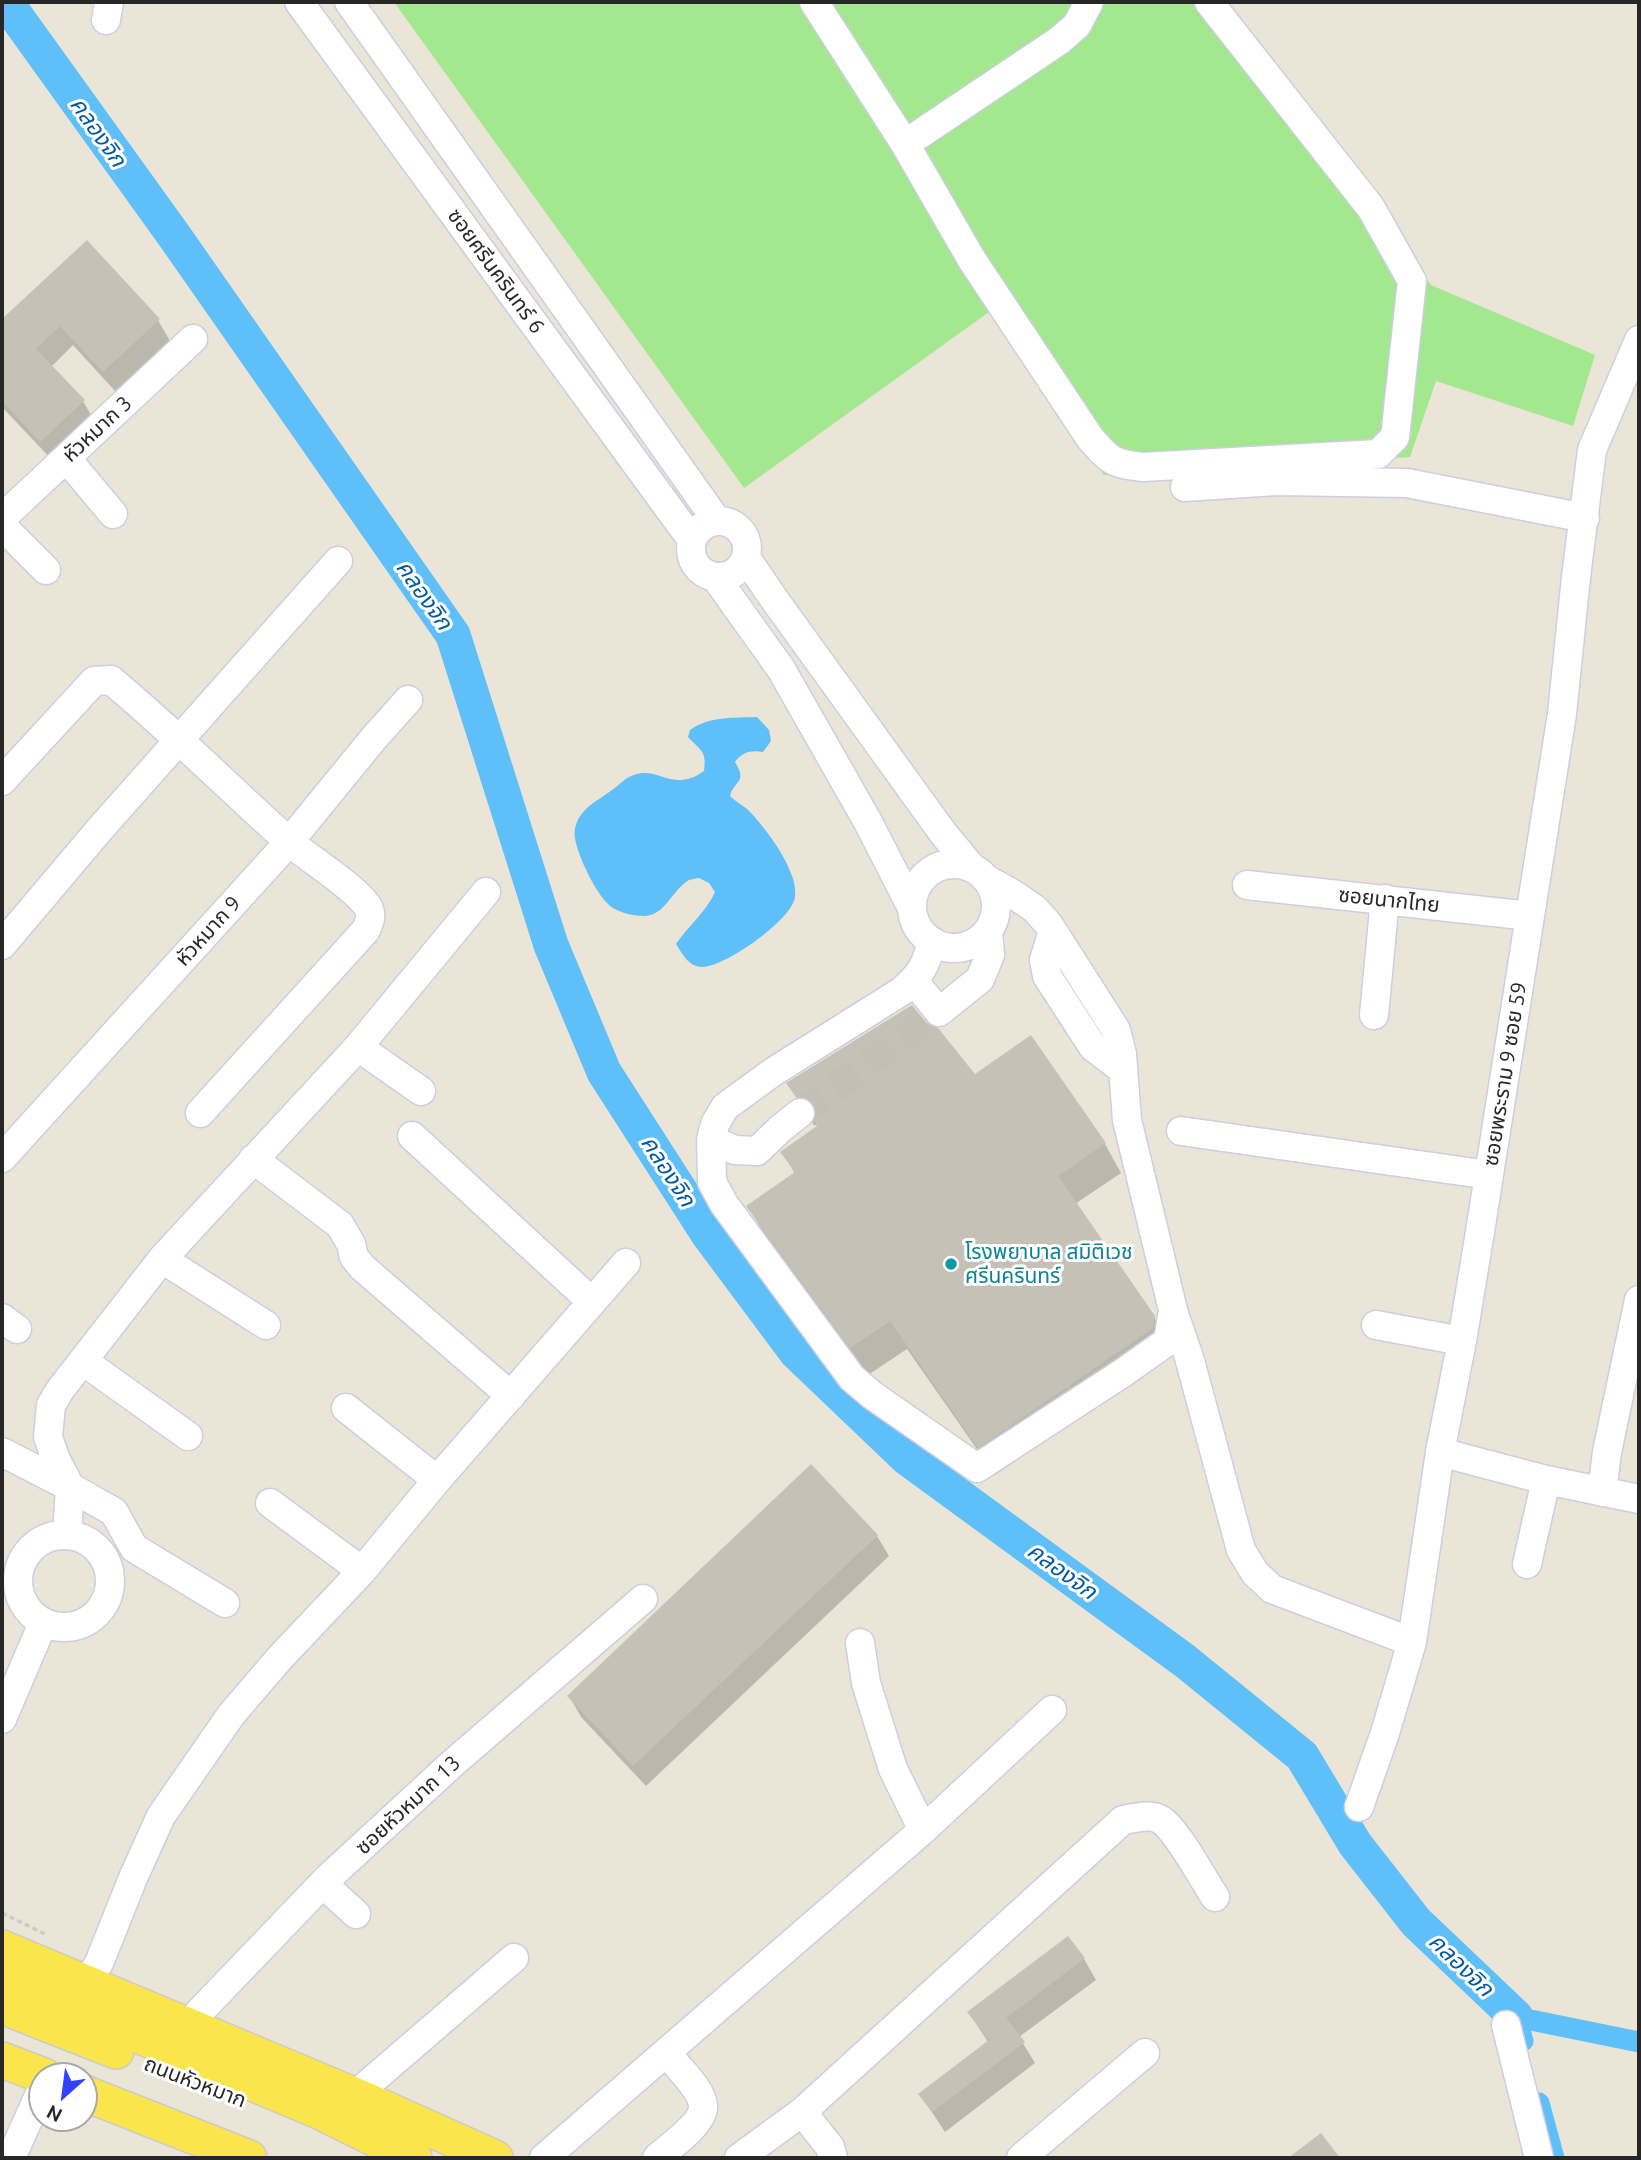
<!DOCTYPE html>
<meta charset="utf-8">
<style>
body{margin:0}
#map{position:relative;width:1641px;height:2160px;overflow:hidden;background:#ebe5d7;font-family:Ubuntu,sans-serif}
canvas{display:block}
.frame{position:absolute;inset:0;border:4px solid #272727;pointer-events:none}
.north{position:absolute;left:28px;top:2062px;width:70px;height:70px;box-sizing:border-box;background:#fff;border:2px solid #a9a9a9;border-radius:50%;rotate:208deg;font-size:19px;font-weight:700;line-height:28px;text-align:center;color:#272727}
.north::after{content:'';display:block;margin:auto;width:24px;height:32px;background:#3041ff;clip-path:polygon(50% 0,100% 100%,50% 72%,0 100%)}
</style>
<div id="map">
<canvas width="1641" height="2160"></canvas>
<div class="frame"></div>
<div class="north">N</div>
</div>
<script>
const ctx = document.querySelector('canvas').getContext('2d');
ctx.lineJoin = 'round';
function fillPath(path, color) { ctx.fillStyle = color; ctx.fill(path, 'evenodd'); }
function trace(path, color, width, dash) { ctx.strokeStyle = color; ctx.lineWidth = width; ctx.lineCap = dash ? 'butt' : 'round'; ctx.setLineDash(dash || []); ctx.stroke(path); }
function drawText(font, color, halo, rows, align = 'center') {
  ctx.font = font + ' Ubuntu,"Noto Sans Thai",sans-serif'; ctx.lineWidth = 6; ctx.setLineDash([]); ctx.textBaseline = 'middle'; ctx.strokeStyle = halo; ctx.fillStyle = color; for (const [text, x, y, turn = 0] of rows) {
    ctx.save(); ctx.translate(x, y); ctx.rotate((+turn || 0) * Math.PI / 180); ctx.textAlign = isNaN(turn) ? turn : align; if (halo) ctx.strokeText(text, 0, 0); ctx.fillText(text, 0, 0); ctx.restore();
  }
}
const green = new Path2D(`
 M394 2H1220L1431 285 1595 355 1573 426 1436 381 1410 457 1104 475 989 312 744 488Z`);
const water = new Path2D(`
 M757 717 769 730 771 741 763 752C751 750 742 752 735 762 748 783 734 780 730 796 736 802 745 806 751 813 766 829 785 855 792 876 794 881 796 891 795 897 792 920 726 966 703 967 689 967 683 955 676 944 688 926 707 911 715 892L709 883 699 878C698 878 689 880 689 880 672 890 665 916 644 916 634 916 621 913 613 908 598 899 577 855 575 838 574 833 575 826 577 822 584 806 599 800 612 790 618 786 623 780 629 777 657 762 671 795 704 771 707 751 701 751 688 737L690 730C709 716 734 718 757 717Z`);
const shadow = new Path2D(`
 M87 243 158 320 170 341 115 391 73 345 51 367 83 401 95 422 53 461 2 407V322Z
 M1030 1038 1105 1144 1121 1173 1075 1204 1154 1317 1171 1346 1169 1357 995 1475 907 1349 868 1375 765 1235 748 1206 795 1174 783 1152 821 1125H814L788 1084 974 1076Z
 M877 1536 889 1556 646 1786 581 1717 569 1696Z
 M1068 1938 1084 1959 1096 1980 1019 2037 1035 2063 945 2132 920 2094 988 2042 969 2013Z`);
const canal = new Path2D(`
 M1523 2041 1516 2017 1639 2042
 M1539 2103 1554 2158`);
const river = new Path2D(`
 M6 2 175 237 453 635 551 945 604 1072 708 1234 796 1352 907 1458 1185 1661 1302 1756 1355 1844 1416 1922 1516 2017`);
const building = new Path2D(`
 M87 240 160 319 103 372 60 326 36 349 85 400 40 442 2 401V319Z
 M912 1005 927 1023 938 1028 975 1074 1031 1035 1106 1143 1058 1176 1155 1316 1153 1328 978 1448 890 1321 850 1348 746 1206 795 1172 780 1152 817 1126 814 1122 816 1111 813 1103 805 1097H796L786 1083Z
 M811 1464 878 1535 633 1766 567 1696Z
 M1068 1936 1085 1958 1006 2018 1025 2042 932 2112 918 2094 989 2040 967 2012Z
 M1321 2133 1340 2158H1288Z`);
const minorTunnel = new Path2D(`
 M800 1113 939 1012`);
const path = new Path2D(`
 M2 1913 45 1934`);
const minor = new Path2D(`
 M299 2 692 540
 M349 2 717 521
 M814 2 905 144 972 260 1090 438C1110 461 1113 464 1143 467L1378 454 1395 437 1412 281 1371 208 1209 2
 M106 20 109 2
 M905 144 1060 40 1077 25 1089 2
 M66 458 113 514
 M1185 487 1276 481 1407 483 1585 518
 M2 518 193 339
 M691 549a28 28 0 1 1 56 0a28 28 0 1 1-56 0Z
 M2 526 46 570
 M746 558 774 599 943 833 972 868
 M716 578 781 669 868 822 912 908
 M2 781 94 681 111 680C172 731 228 787 287 840 306 857 359 889 369 909 372 916 369 923 366 930L200 1113
 M912 906a42 42 0 1 1 84 0a42 42 0 1 1-84 0Z
 M1247 885 1530 916
 M1053 931 1044 960 1047 976 1093 1047 1123 1070
 M932 941C926 966 921 974 902 991L773 1072 725 1107 715 1124 711 1140 712 1182 724 1204 852 1378 872 1395 977 1468 1124 1372 1168 1341 1173 1310 1127 1120 1122 1054 1116 1030 1049 925 1035 909 1013 894 986 879
 M2 945 100 829 338 561
 M913 980 939 1012 980 979 990 955 988 931
 M1374 1015 1385 899
 M358 1047 421 1091
 M1181 1131 1489 1175
 M412 1136 592 1302
 M711 1140 735 1150 757 1151 780 1129 800 1113
 M2 1158 289 842 374 738 408 700
 M253 1159 340 1225 351 1244 354 1257 362 1267 511 1396
 M162 1259 266 1325
 M1173 1311 1189 1357 1241 1550 1255 1573 1272 1589 1412 1642
 M2 1318 17 1329
 M1376 1325 1462 1341
 M83 1361 188 1436
 M346 1408 437 1480
 M2 1452 70 1487 67 1535
 M1440 1452 1546 1480 1639 1499
 M1602 1492 1607 1452 1639 1300
 M270 1503 362 1571
 M18 1581a46 46 0 1 1 92 0a46 46 0 1 1-92 0Z
 M1527 1564 1546 1480
 M225 1603 134 1548 114 1512 70 1487 56 1460 48 1437 51 1405 60 1390 162 1259 358 1047 486 892
 M860 1643 866 1683 893 1769 923 1830
 M2 1719 43 1623
 M1359 1807 1385 1733 1412 1642 1440 1452 1462 1341 1479 1238 1562 714 1576 577 1592 450 1639 340
 M323 1884 356 1914
 M86 1984 99 1963 133 1878 161 1816 231 1715 278 1660 362 1571 437 1480 626 1263
 M187 2025 328 1878 453 1763 643 1599
 M1506 2025 1539 2158
 M354 2096 514 1958
 M11 2158 42 2089
 M544 2158 923 1830 1052 1710
 M657 2158C669 2147 705 2123 703 2105 701 2090 685 2075 676 2064
 M739 2158 802 2112
 M833 2158 830 2147 802 2112 1123 1820C1135 1818 1151 1813 1161 1820 1177 1830 1203 1879 1215 1897
 M1021 2158 1145 2053`);
const major = new Path2D(`
 M2 1948 370 2102 495 2158
 M2 1978 319 2111 414 2158
 M2 2006 116 2051
 M2 2060 44 2076
 M84 2093 249 2158`);
const markers = [
 [951,1264,7,"#0f9aa8"]
];
const streetNames = [
 ["ซอยศรีนครินทร์ 6",496,271,54],
 ["หัวหมาก 3",97,429,-43],
 ["ซอยนากไทย",1389,900,6],
 ["หัวหมาก 9",208,931,-48],
 ["ซอยพระราม 9 ซอย 59",1505,1074,-81],
 ["ซอยหัวหมาก 13",408,1805,-43],
 ["ถนนหัวหมาก",195,2082,21]
];
const cultureNames = [
 ["โรงพยาบาล สมิติเวช",965,1252],
 ["ศรีนครินทร์",965,1276]
];
const waterNames = [
 ["คลองจิก",98,132,55],
 ["คลองจิก",424,595,55],
 ["คลองจิก",668,1171,57],
 ["คลองจิก",1062,1571,36],
 ["คลองจิก",1461,1965,44]
];
fillPath(green, '#a3e78e');
fillPath(water, '#5fbff8');
fillPath(shadow, '#0003');
trace(canal, '#5fbff8', 21);
trace(river, '#5fbff8', 35);
fillPath(building, '#c6c1b7');
trace(minorTunnel, '#c4bfb4', 28, [28, 14]);
trace(minor, '#cccee2', 31);
trace(major, '#cbcbcb', 38);
trace(path, '#cbcbcb', 3.5, [5, 3.5]);
trace(minor, '#fff', 28);
trace(major, '#fbe54c', 35);
for (const [x, y, r, color] of markers) { const dot = new Path2D(); dot.arc(x, y, r, 0, 2 * Math.PI); ctx.fillStyle = color; ctx.fill(dot); trace(dot, '#fff', 2.5); }
drawText('21px', '#272727', '#fff', streetNames);
drawText('21px', '#0d838f', '#fff', cultureNames, 'left');
drawText('italic 23px', '#03599f', '#fff', waterNames);
</script>
